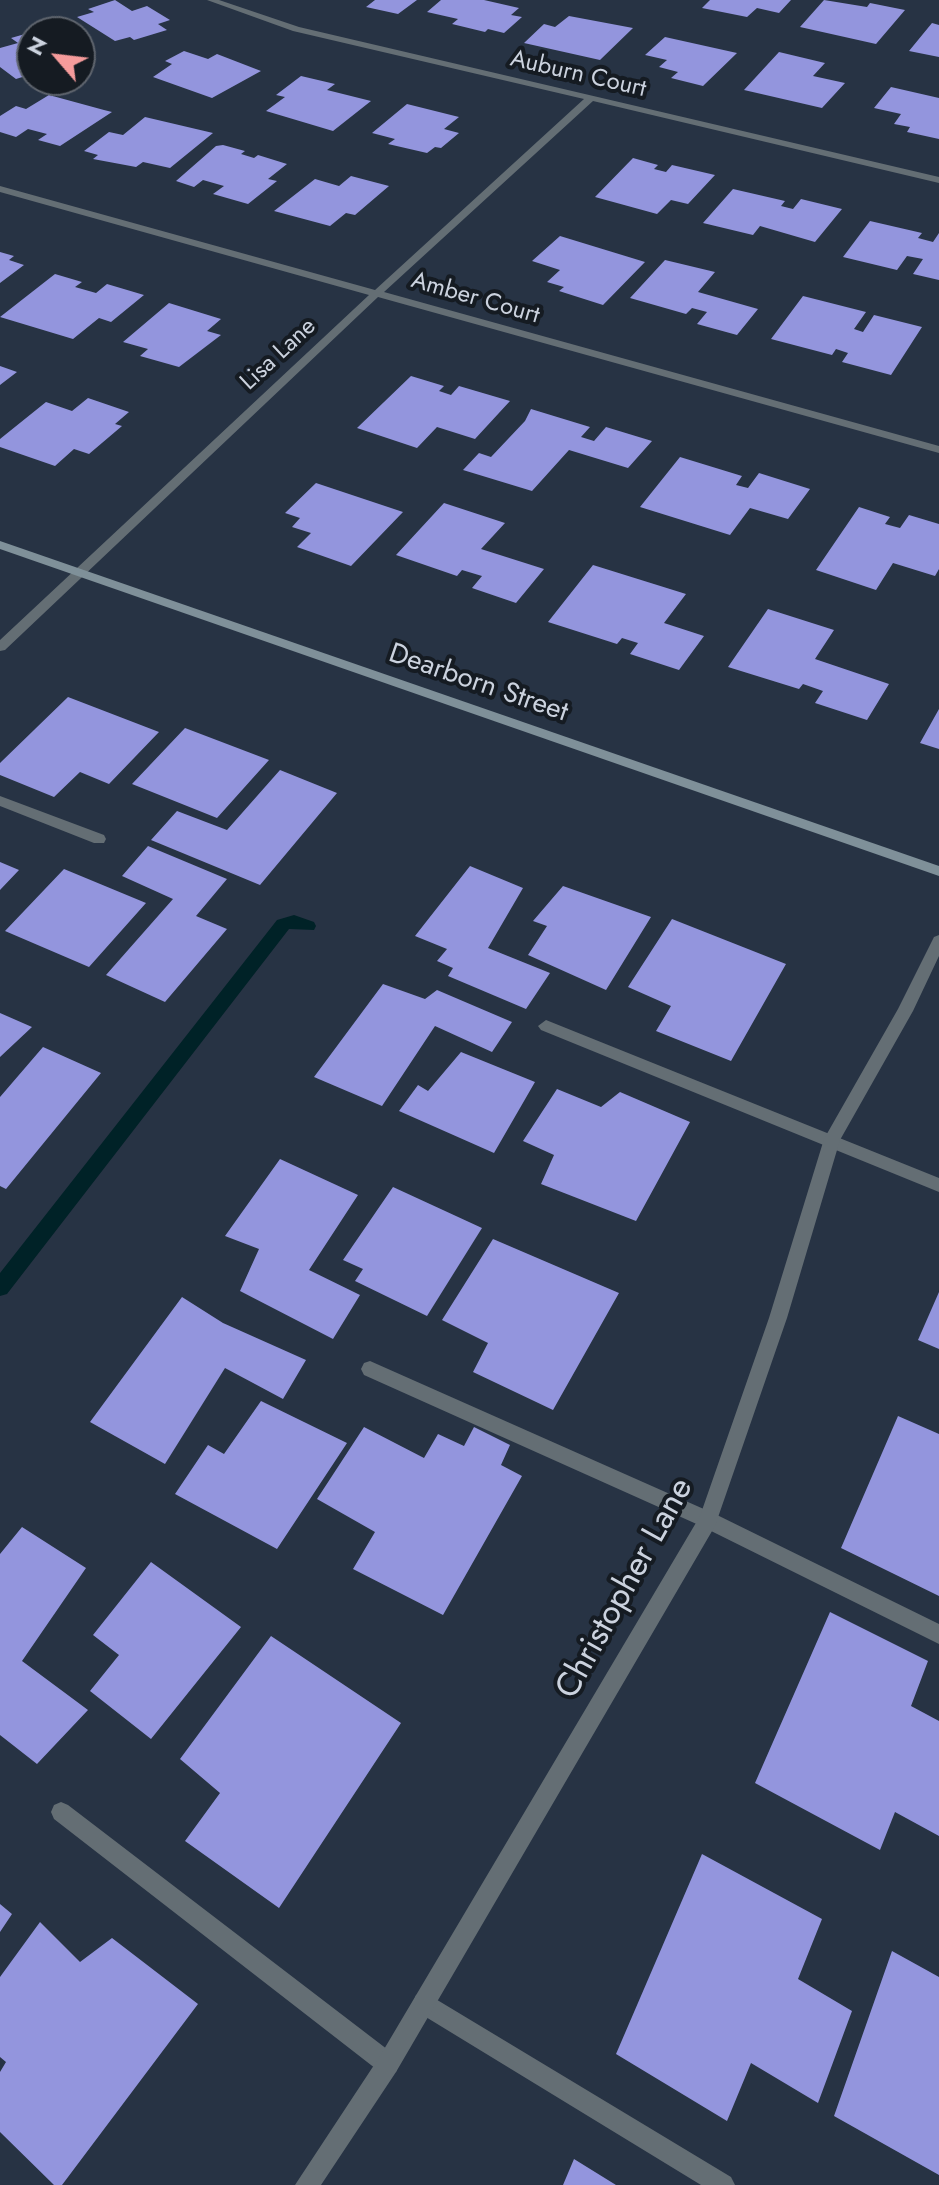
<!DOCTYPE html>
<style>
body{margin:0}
#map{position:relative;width:939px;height:2185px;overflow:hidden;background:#273344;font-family:Jost,sans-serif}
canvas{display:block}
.north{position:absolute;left:16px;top:16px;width:80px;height:80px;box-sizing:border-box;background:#151b22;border:2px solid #5e646d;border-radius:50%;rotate:298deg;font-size:22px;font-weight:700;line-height:32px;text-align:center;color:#cbd2de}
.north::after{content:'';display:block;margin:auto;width:28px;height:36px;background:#f59b9b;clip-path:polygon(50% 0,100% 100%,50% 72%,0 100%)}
</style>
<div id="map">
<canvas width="939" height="2185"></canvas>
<div class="north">N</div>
</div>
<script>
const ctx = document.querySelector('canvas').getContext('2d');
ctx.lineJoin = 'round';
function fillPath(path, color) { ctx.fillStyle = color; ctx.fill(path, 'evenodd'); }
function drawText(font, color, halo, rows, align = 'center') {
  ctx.font = font + ' Jost,sans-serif'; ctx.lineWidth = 8; ctx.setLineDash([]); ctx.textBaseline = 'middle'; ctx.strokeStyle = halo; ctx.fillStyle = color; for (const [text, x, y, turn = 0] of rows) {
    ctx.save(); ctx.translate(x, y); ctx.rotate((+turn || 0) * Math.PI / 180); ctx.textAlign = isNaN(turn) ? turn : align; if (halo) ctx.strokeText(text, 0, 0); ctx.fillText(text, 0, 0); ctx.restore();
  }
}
const stream = new Path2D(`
 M294 915 314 922 316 926 314 930 289 929 7 1294 0 1296V1273L277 920Z`);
const building = new Path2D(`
 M115 0 132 11 147 6 170 20 158 24 167 30 134 40 130 37 115 41 77 17 94 12 88 9Z
 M375 0H417L398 14 366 7Z
 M441 0H484L519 8 511 15 522 17 504 33 488 29 485 32 452 24 458 19 427 12Z
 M710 0H791L779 13 757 8 747 17 702 8Z
 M824 0 867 7 870 3 905 10 876 44 800 27Z
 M569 16 633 28 600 60 524 43 544 24 555 27Z
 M932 23 939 25V57L909 51Z
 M32 32V74L16 79 0 67V48L18 43 11 38Z
 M665 37 737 53 703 86 671 78 678 72 659 67 667 60 645 55Z
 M184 51 208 59 217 54 261 71 212 98 153 77 172 64 165 61Z
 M779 52 825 63 813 76 845 83 822 108 744 90Z
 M301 76 335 84 327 90 371 101 333 131 266 111 285 97 276 95Z
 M891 87 939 98V139L907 132 910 127 894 124 901 114 874 108Z
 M49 95 104 110 112 112 60 146 38 140 47 134 28 129 16 137 0 132V116L16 106 26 109Z
 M407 104 459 117 444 129 459 133 441 148 435 147 427 153 388 144 395 139 372 133Z
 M145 117 213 133 170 168 143 162 136 167 93 159 98 155 84 151 109 132 123 135Z
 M223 145 245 151 241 154 254 158 258 155 287 164 268 179 277 181 248 204 213 194 224 186 203 180 194 187 176 181 216 146Z
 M633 158 658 165 654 169 666 172 672 165 715 175 688 204 671 200 657 214 595 197Z
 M351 176 389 186 355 215 346 213 330 226 274 211 315 179 339 186Z
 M733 189 785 201 781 206 793 209 801 199 842 209 815 242 760 226 753 235 703 223Z
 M870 221 922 233 918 238 933 242 939 233V280L913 274 923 259 907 256 897 270 843 257Z
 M560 236 645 262 603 305 559 291 564 287 547 282 560 270 532 261Z
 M0 252 14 256 9 260 24 265 0 283Z
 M665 260 715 272 698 292 758 309 737 335 697 324 707 312 692 308 686 314 630 298Z
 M55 274 82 282 75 287 96 293 107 284 144 295 111 322 99 318 73 339 0 317Z
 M803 296 866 312 854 329 863 332 874 315 922 327 891 375 842 362 848 353 836 349 832 355 771 339Z
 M169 303 221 319 207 331 221 335 179 367 140 356 148 349 123 342Z
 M0 366 17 372 0 385Z
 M411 376 444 386 439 391 451 395 459 386 510 401 475 439 437 427 417 448 357 428Z
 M88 398 129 412 115 424 122 426 89 454 74 449 55 466 0 447V439L46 402 72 411Z
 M531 409 590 427 581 437 594 441 606 427 652 441 628 468 569 450 532 491 463 470 479 453 491 457 525 421Z
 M680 457 742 476 736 485 748 488 759 473 810 489 788 519 750 508 730 535 640 507Z
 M316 483 403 512 351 566 297 547 311 533 292 527 300 518 285 513Z
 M444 503 505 523 481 549 544 569 516 603 472 588 482 576 462 570 457 576 396 555Z
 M859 507 890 517 885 524 900 528 909 515 939 524V569L935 576 893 563 876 590 816 570Z
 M593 565 686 594 664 623 704 636 679 670 630 654 638 643 622 638 617 644 548 622Z
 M768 609 834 630 815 659 889 684 867 720 815 703 823 691 803 684 799 689 728 667Z
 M68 697 159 732 109 784 80 772 54 797 0 775V763Z
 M939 709V749L920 743Z
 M185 728 269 760 217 818 132 784Z
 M280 770 337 793 260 885 151 840 177 811 227 830Z
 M148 846 227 879 196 916 227 929 165 1002 106 975 173 899 122 876Z
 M0 862 19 870 0 890Z
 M470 866 523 888 488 948 550 973 526 1009 448 976 453 968 437 961 447 949 415 936Z
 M64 869 146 903 89 967 5 931Z
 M563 886 651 917 606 990 528 955 547 926 533 921Z
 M672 919 786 964 731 1061 656 1031 671 1006 628 987Z
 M383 984 425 999 437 990 512 1022 492 1052 435 1026 382 1106 314 1077Z
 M0 1013 32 1027 0 1057Z
 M43 1047 101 1073 6 1189 0 1186V1097Z
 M461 1052 535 1082 494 1153 399 1111 418 1085 428 1091Z
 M557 1089 601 1107 620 1092 690 1122 636 1221 541 1184 554 1155 523 1141Z
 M280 1159 358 1195 309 1270 360 1295 333 1339 240 1291 259 1249 225 1236Z
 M393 1187 482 1228 427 1316 355 1281 363 1269 343 1260Z
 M493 1239 619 1293 553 1410 473 1372 488 1343 442 1320Z
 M939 1292V1349L918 1340Z
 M182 1297 223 1323 306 1360 283 1399 225 1368 165 1464 90 1422Z
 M261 1401 347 1443 277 1549 175 1494 208 1445 224 1454Z
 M898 1416 939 1434V1596L841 1548Z
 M364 1427 424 1458 438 1434 464 1446 474 1427 510 1445 501 1465 522 1476 443 1615 353 1569 375 1532 317 1499Z
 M22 1527 86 1568 22 1661 88 1710 37 1764 0 1735V1554Z
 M151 1562 241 1627 151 1739 90 1691 119 1655 93 1635Z
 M830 1612 928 1661 911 1706 939 1721V1836L895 1812 880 1850 755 1783Z
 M271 1636 401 1723 279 1908 185 1841 220 1793 180 1759Z
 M702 1854 822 1919 798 1979 852 2011 818 2103 751 2063 727 2121 616 2054Z
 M0 1904 12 1914 0 1932Z
 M40 1922 80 1962 112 1938 198 2004 62 2185H54L0 2132V2072L6 2062 0 2057V1977Z
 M892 1951 939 1977V2175L834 2116Z
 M574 2159 616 2185H563Z`);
const lane = new Path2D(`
 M0 796 104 835 106 839 104 843H94L0 806Z
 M546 1020 939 1178V1192L541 1030 538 1026Z
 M370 1361 715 1514 939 1624V1644L701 1526 364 1375 361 1369 364 1363Z
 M61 1802 68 1805 396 2056 399 2064 396 2072 388 2075 380 2072 54 1819 51 1812 54 1805Z
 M424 1992 731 2177 735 2185H701L416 2011 413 2003 416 1995Z`);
const street = new Path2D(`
 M207 0H219L299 27 939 177V183L593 101 384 292 939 446V453L378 297 5 650 0 651V640L369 295 0 192V186L375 290 584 99 293 31Z
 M939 935V956L913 1011 840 1140 787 1318 715 1526 396 2072 321 2185H295L380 2056 700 1516 769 1318 824 1139 898 1009 934 937Z`);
const secondary = new Path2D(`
 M0 541 939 866V876L0 549Z`);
const farStreetnames = [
 ["Auburn Court",578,75,13],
 ["Amber Court",475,299,16],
 ["Lisa Lane",279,355,-43]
];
const streetNames = [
 ["Dearborn Street",478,684,19]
];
const nearStreetnames = [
 ["Christopher Lane",626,1589,-61]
];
fillPath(stream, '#002227');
fillPath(building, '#9395dd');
fillPath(lane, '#646e74');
fillPath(street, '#646e74');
fillPath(secondary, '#7f9099');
drawText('24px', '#cbd2de', '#151b22', farStreetnames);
drawText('28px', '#cbd2de', '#151b22', streetNames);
drawText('34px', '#cbd2de', '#151b22', nearStreetnames);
</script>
